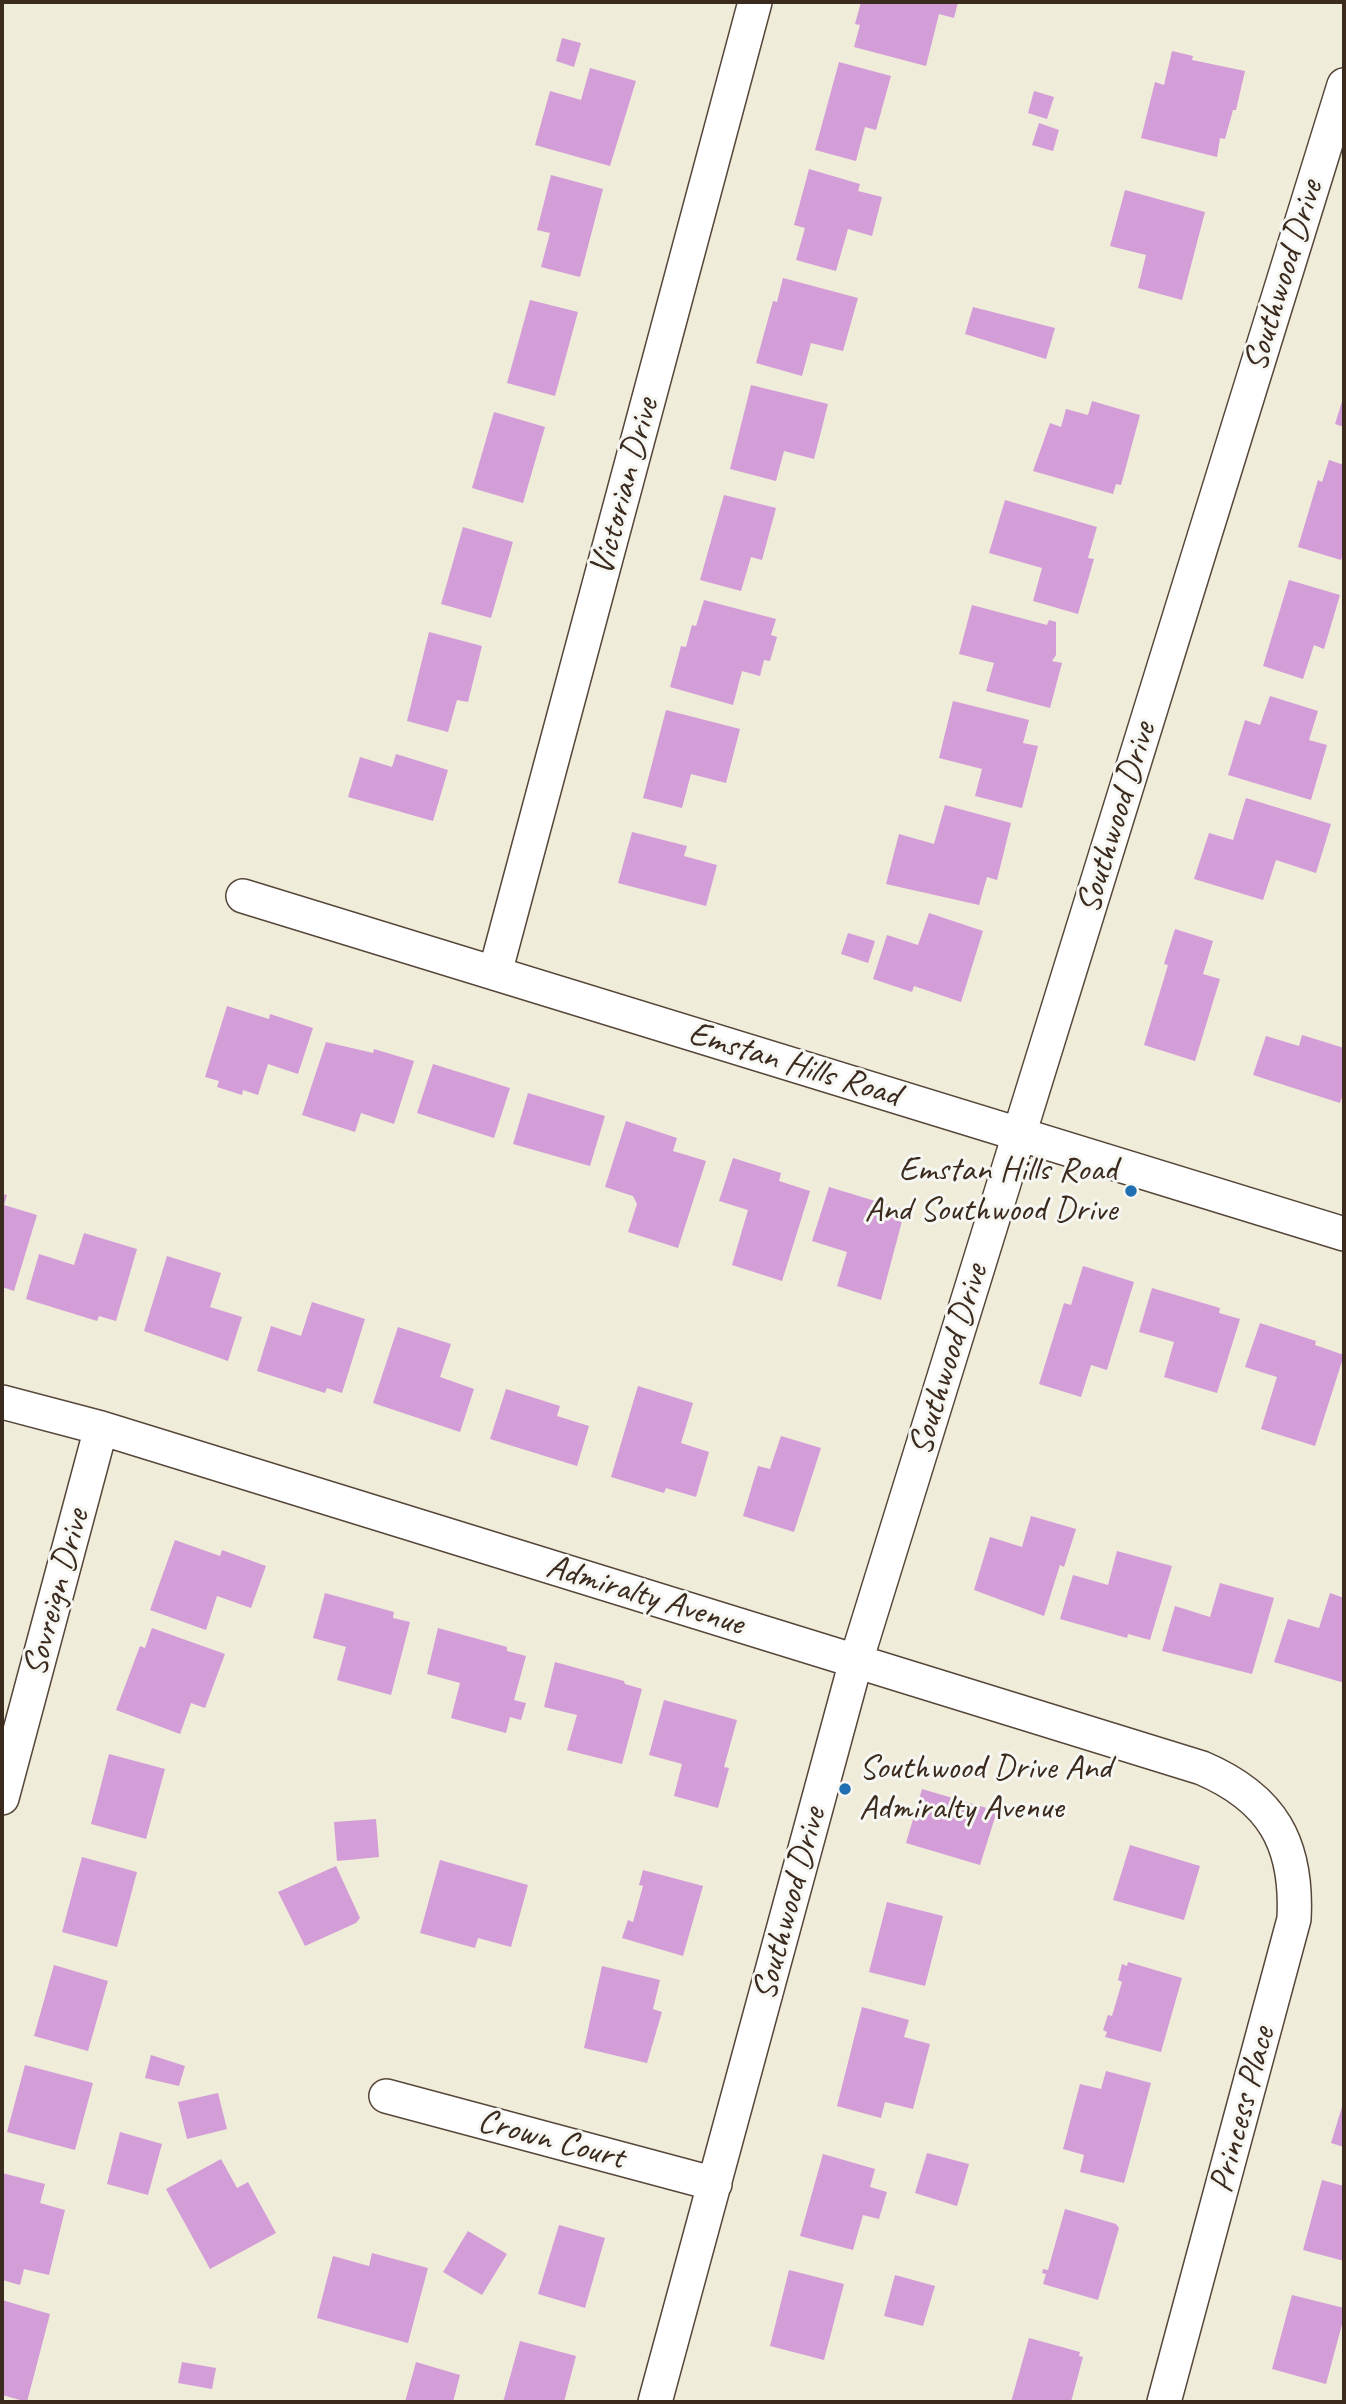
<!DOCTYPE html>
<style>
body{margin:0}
#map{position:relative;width:1346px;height:2404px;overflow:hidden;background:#f0ecda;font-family:Caveat,sans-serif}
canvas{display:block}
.frame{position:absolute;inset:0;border:4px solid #3b2a1e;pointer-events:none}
</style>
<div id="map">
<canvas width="1346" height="2404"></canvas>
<div class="frame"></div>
</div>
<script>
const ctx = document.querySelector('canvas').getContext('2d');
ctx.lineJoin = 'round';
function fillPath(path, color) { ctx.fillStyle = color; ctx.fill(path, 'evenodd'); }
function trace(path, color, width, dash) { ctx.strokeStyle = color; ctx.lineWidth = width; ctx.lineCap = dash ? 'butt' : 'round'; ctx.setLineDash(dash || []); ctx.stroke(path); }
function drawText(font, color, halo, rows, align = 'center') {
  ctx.font = font + ' Caveat,sans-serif'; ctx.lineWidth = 6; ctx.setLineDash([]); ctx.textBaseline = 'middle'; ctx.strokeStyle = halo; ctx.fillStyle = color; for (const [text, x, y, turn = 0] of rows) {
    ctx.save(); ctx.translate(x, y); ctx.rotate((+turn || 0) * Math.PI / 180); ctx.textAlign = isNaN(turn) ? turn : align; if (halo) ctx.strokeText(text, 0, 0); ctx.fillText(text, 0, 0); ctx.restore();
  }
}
const building = new Path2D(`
 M861 2H958L954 18 939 14 926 66 854 47 860 25 855 24Z
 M562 38 581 43 574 67 556 61Z
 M1172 51 1193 56 1192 60 1245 71 1236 110H1233L1225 139 1220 138 1217 157 1141 138 1155 82 1164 85Z
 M839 62 891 76 876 130 865 127 856 161 815 150Z
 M590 68 636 81 610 166 535 145 550 91 581 100Z
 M1034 91 1054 97 1047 119 1028 113Z
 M1039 123 1059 130 1053 151 1032 145Z
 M809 169 860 184 858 191 882 197 872 236 848 229 836 271 796 260 805 228 794 225Z
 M551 175 603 189 580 277 541 267 550 233 537 230Z
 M1125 190 1205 212 1182 300 1138 288 1146 255 1110 246Z
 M783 278 858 298 843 351 811 343 802 376 756 363 773 301 777 302Z
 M530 300 578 312 555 396 507 383Z
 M973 307 1055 328 1046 359 965 334Z
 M751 385 828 404 814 459 784 451 776 481 730 469Z
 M1344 395V427L1335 424Z
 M1092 401 1140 415 1121 485 1116 484 1113 494 1033 471 1050 423 1061 427 1066 409 1088 415Z
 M494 412 545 427 523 503 472 488Z
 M1329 460 1344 465V551L1341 560 1298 547 1318 480 1322 482Z
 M724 495 776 508 762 560 751 557 741 591 700 580Z
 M1005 500 1097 527 1088 558 1094 559 1078 614 1033 601 1042 568 989 553Z
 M463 527 513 542 491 618 441 604Z
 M1289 580 1340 595 1324 649 1314 645 1303 679 1263 666Z
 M704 600 776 619 771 635 777 637 770 661 764 660 760 676 742 671 733 705 670 687 681 646 686 647 692 625 696 626Z
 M972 605 1047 625 1049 620 1056 622V655L1052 661 1062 663 1050 708 986 691 994 663 959 654Z
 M429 632 482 646 468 702 457 700 448 732 407 721Z
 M1270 696 1318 711 1309 740 1327 745 1311 800 1228 775 1245 720 1260 725Z
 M953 701 1029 720 1023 743 1038 746 1022 808 975 796 982 769 939 758Z
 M666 710 740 729 726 783 691 774 682 808 643 798Z
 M396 754 448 770 433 821 348 797 360 757 392 767Z
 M1246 798 1331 824 1316 873 1276 860 1263 900 1194 879 1209 833 1233 840Z
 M945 805 1011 823 997 880 987 877 979 905 886 884 899 834 934 844Z
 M632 832 687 846 684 856 717 865 706 906 618 883Z
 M929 913 983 931 961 1002 914 986 912 992 873 979 887 935 918 945Z
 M1175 929 1213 941 1203 974 1220 979 1195 1061 1144 1045 1168 965 1164 964Z
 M848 933 875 941 868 963 841 954Z
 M227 1006 269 1019 270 1014 313 1028 298 1074 268 1064 258 1095 243 1090 242 1095 217 1087 219 1081 205 1077Z
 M1302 1035 1344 1048V1091L1340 1103 1253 1075 1266 1036 1299 1046Z
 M326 1042 373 1053 374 1049 414 1061 394 1124 361 1113 355 1132 302 1115Z
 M433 1064 510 1088 494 1138 417 1113Z
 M528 1093 605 1116 590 1166 513 1144Z
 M626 1121 677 1138 673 1151 706 1161 678 1248 628 1232 637 1204 633 1196 605 1187Z
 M733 1158 781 1173 779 1181 810 1191 782 1281 732 1265 748 1210 719 1201Z
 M829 1187 905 1210 881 1300 837 1286 847 1252 812 1241Z
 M2 1194 7 1195 4 1205 37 1215 14 1291 2 1287Z
 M84 1233 137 1249 116 1321 99 1316 97 1321 26 1299 39 1254 74 1265Z
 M167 1256 221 1273 210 1307 242 1317 228 1361 144 1331Z
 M1083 1266 1134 1282 1107 1370 1091 1365 1081 1397 1039 1384 1064 1303 1071 1305Z
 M1152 1288 1220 1308 1219 1313 1240 1319 1217 1393 1164 1377 1174 1342 1139 1332Z
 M312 1302 365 1319 342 1393 327 1388 325 1393 257 1371 271 1326 301 1336Z
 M1260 1323 1316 1341 1315 1345 1344 1355 1315 1446 1261 1429 1277 1377 1245 1367Z
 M398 1327 451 1344 440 1377 474 1389 460 1432 373 1403Z
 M638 1386 693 1403 681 1443 709 1452 696 1497 666 1488 664 1493 611 1477Z
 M506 1389 560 1406 557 1416 589 1426 577 1466 490 1439Z
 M781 1436 821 1448 794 1532 743 1516 758 1466 770 1469Z
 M1031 1516 1076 1529 1064 1567 1060 1565 1044 1616 974 1590 990 1537 1022 1547Z
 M175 1540 220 1556 222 1550 266 1566 251 1608 217 1596 206 1630 150 1610Z
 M1117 1551 1172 1566 1150 1640 1128 1634 1127 1638 1060 1619 1073 1575 1108 1585Z
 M1220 1583 1274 1598 1252 1674 1162 1651 1175 1606 1210 1617Z
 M325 1593 394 1612 393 1618 410 1622 391 1695 337 1680 346 1647 313 1638Z
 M1330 1593 1344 1598V1680L1341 1682 1274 1662 1288 1619 1319 1628Z
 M152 1628 225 1654 205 1708 191 1703 180 1734 116 1710 140 1646 145 1648Z
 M438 1628 507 1647V1651L526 1656 514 1700 526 1703 521 1720 510 1717 506 1733 451 1718 460 1683 427 1674Z
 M555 1662 624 1681 625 1684 642 1689 622 1764 567 1750 577 1715 544 1707Z
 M664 1700 737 1720 724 1767 729 1768 718 1808 674 1796 682 1764 649 1755Z
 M109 1754 165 1769 146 1839 91 1824Z
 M922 1789 997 1811 980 1865 906 1843Z
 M376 1819 379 1857 337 1861 334 1822Z
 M1130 1845 1200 1866 1184 1920 1113 1900Z
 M82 1857 137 1872 117 1947 62 1932Z
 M440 1860 528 1885 511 1947 478 1938 475 1948 420 1933Z
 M336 1866 360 1918 356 1923 305 1946 278 1892Z
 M643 1870 703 1886 683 1956 622 1938 628 1920 633 1922 643 1886 639 1885Z
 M887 1902 943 1916 925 1986 869 1972Z
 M1128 1962 1182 1978 1161 2052 1105 2037 1107 2032 1103 2030 1108 2015 1112 2016 1122 1982 1118 1980 1122 1964 1127 1966Z
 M54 1965 108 1981 88 2051 34 2036Z
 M602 1966 660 1980 653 2009 662 2012 647 2063 584 2048Z
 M862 2007 909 2020 904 2037 930 2044 913 2109 885 2102 881 2118 837 2106Z
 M151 2055 185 2066 179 2086 145 2078Z
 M25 2065 93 2083 75 2150 7 2132Z
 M1106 2071 1151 2083 1124 2183 1080 2172 1084 2155 1063 2149 1080 2084 1101 2089Z
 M218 2093 227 2129 187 2139 178 2102Z
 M1344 2100V2147L1331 2143Z
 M120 2132 162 2144 148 2195 107 2184Z
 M927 2153 969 2164 957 2206 915 2193Z
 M823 2154 875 2169 870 2187 887 2192 879 2219 863 2215 853 2250 800 2236Z
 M221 2159 237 2188 248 2182 276 2233 210 2269 166 2189Z
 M2 2173 45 2184 40 2203 65 2210 49 2275 24 2269 20 2285 2 2280Z
 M1322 2180 1344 2186V2261L1303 2250Z
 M1065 2209 1116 2224 1119 2228 1098 2300 1043 2284 1046 2274 1042 2273 1043 2269 1048 2270Z
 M559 2225 605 2238 585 2308 538 2294Z
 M468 2231 507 2254 482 2295 443 2272Z
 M372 2253 428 2268 408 2343 317 2318 333 2256 369 2266Z
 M789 2270 844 2284 824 2360 770 2346Z
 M895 2275 935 2286 923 2326 884 2316Z
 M1292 2295 1344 2308V2317L1326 2384 1272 2369Z
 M2 2300 50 2314 27 2402 2 2395Z
 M1029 2338 1080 2352 1079 2356 1083 2357 1071 2402H1011Z
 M520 2341 576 2356 564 2402H503Z
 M182 2362 216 2368 212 2389 178 2383Z
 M416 2362 460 2375 453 2402H405Z`);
const street = new Path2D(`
 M243 896 1344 1234
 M495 973 755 2
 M2 1402 101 1428 1202 1768C1272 1798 1298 1843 1294 1919L1164 2402
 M2 1798 101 1428
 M386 2096 715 2184
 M655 2402 856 1661 1344 85`);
const markers = [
 [1131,1191,7,"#1f6fb2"],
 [845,1789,7,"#1f6fb2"]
];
const streetNames = [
 ["Southwood Drive",1284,276,-73],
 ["Victorian Drive",625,487,-75],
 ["Southwood Drive",1117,818,-73],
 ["Emstan Hills Road",794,1065,17],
 ["Southwood Drive",949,1360,-73],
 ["Sovreign Drive",57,1593,-75],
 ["Admiralty Avenue",645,1596,17],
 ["Southwood Drive",790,1904,-75],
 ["Princess Place",1243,2110,-75],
 ["Crown Court",551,2140,15]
];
const poiNames = [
 ["Emstan Hills Road",1117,1171],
 ["And Southwood Drive",1117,1211],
 ["Southwood Drive And",859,1769,"left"],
 ["Admiralty Avenue",859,1809,"left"]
];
fillPath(building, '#d39dd7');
trace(street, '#56473a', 36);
trace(street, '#fff', 33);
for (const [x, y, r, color] of markers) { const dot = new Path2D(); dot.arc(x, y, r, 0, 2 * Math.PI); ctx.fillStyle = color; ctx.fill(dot); trace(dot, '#f6f6f2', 2.5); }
drawText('35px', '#3b2a1e', '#f6f6f2', streetNames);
drawText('35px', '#3b2a1e', '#f6f6f2', poiNames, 'right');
</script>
